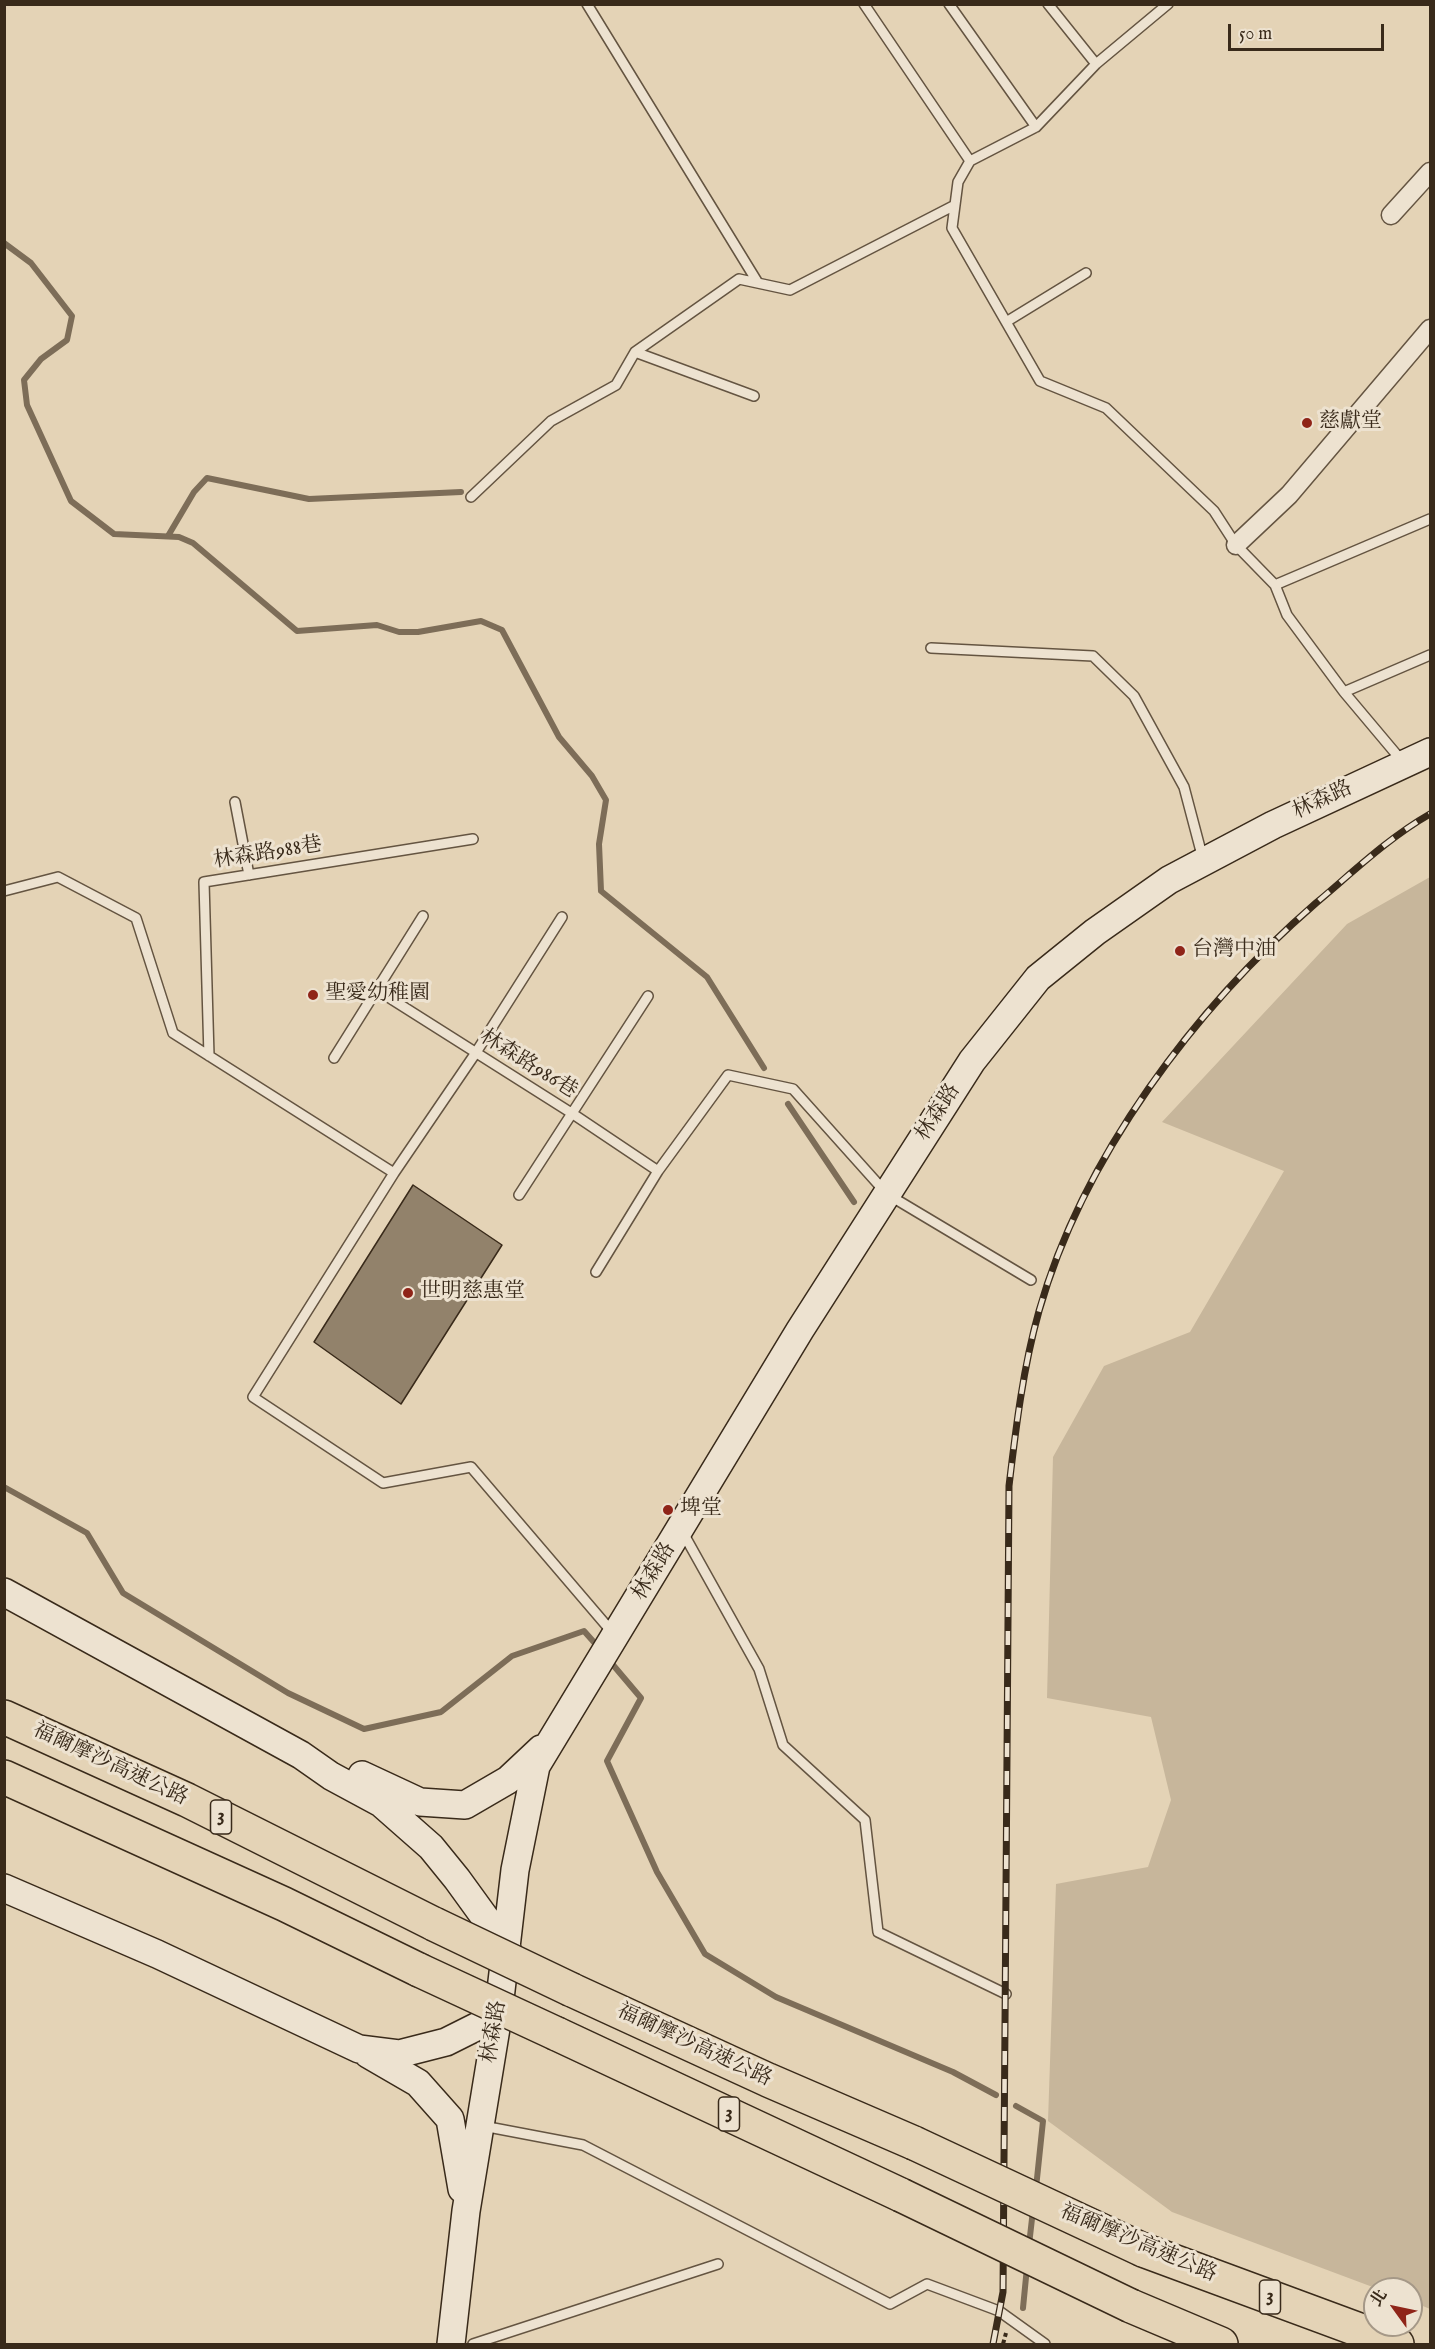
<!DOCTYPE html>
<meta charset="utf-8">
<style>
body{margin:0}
#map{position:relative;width:1435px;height:2349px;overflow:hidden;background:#e4d3b6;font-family:"IM FELL English","Noto Serif TC",serif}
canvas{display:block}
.frame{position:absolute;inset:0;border:6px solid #392a1a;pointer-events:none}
.north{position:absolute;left:1363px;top:2277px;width:60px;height:60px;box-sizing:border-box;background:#ede2d0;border:2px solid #a59887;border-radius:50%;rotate:303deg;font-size:16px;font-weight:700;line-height:24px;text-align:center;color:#392a1a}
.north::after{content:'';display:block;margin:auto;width:21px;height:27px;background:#8f2418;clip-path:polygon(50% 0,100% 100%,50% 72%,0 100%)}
.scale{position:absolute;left:1228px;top:24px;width:156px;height:27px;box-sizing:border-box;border:3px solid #392a1a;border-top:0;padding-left:8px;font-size:18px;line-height:21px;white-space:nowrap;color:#392a1a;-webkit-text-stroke:4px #ede2d0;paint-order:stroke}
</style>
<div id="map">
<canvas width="1435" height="2349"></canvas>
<div class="frame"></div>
<div class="north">北</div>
<div class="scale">50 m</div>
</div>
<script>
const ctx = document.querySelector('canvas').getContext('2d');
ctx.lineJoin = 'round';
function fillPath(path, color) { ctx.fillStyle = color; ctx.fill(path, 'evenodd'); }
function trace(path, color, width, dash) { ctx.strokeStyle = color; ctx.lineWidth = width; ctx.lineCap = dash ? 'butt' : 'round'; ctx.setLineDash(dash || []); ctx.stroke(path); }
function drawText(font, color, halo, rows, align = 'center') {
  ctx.font = font + ' "IM FELL English","Noto Serif TC",serif'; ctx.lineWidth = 6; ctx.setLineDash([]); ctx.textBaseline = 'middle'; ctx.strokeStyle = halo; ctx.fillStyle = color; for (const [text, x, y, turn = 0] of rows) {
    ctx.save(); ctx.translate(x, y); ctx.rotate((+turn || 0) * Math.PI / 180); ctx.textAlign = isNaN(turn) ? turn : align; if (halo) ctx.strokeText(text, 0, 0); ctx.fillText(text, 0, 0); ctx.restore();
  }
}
const green = new Path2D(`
 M1430 877V2309L1411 2301V2289H1378L1172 2212 1048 2121 1056 1884 1148 1867 1171 1800 1151 1717 1047 1698 1053 1457 1104 1366 1190 1332 1284 1171 1162 1122 1347 924Z`);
const stream = new Path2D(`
 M4 243 31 263 72 316 67 340 41 359 24 380 27 405 71 501 114 534 179 537 193 543 297 631 377 625 399 632H418L481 621 502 630 559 737 592 776 606 800 599 844 601 891 707 977 764 1068
 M168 536 194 492 207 478 309 499 461 492
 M788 1104 854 1202
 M4 1487 87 1533 123 1593 288 1693 364 1729 441 1712 512 1656 584 1631 600 1649
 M608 1659 641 1698 607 1761 657 1872 705 1954 776 1997 953 2072 996 2095
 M1016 2106 1043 2121 1036 2188
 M1029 2245 1033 2210
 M1023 2308 1027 2267`);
const building = new Path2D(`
 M413 1185 502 1245 401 1404 314 1342Z`);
const path = new Path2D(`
 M1003 2344 1006 2333`);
const lane = new Path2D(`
 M587 4 758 283
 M864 4 970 161
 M949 4 1036 127
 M1048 4 1096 64
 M1168 4 1096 64 1036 127 970 161 958 182 952 228 1040 381 1106 408 1214 511 1236 545 1275 585 1287 615 1344 692 1402 761
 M1006 322 1086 273
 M635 352 754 396
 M471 497 551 421 616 385 635 352 739 279 790 290 955 205
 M1275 585 1430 519
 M931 648 1093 656 1134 696 1184 787 1203 859
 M1344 692 1430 655
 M235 802 249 875
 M4 891 58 877 136 918 173 1033 394 1173
 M562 917 475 1054 394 1173 253 1397 383 1483 471 1467 612 1632
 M377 990 573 1114 658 1171
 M209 1056 204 882 473 839
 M334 1058 423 916
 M519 1195 648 996
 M596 1272 658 1171 728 1075 793 1089 887 1194 1031 1280
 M682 1531 759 1669 783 1745 865 1820 878 1932 1006 1994
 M483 2126 583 2145 890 2304 927 2284 999 2311 1045 2344
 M473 2344 718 2264`);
const street = new Path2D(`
 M1391 215 1430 172
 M1236 545 1289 495 1430 329`);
const secondary = new Path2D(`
 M4 1592 301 1755 331 1776 381 1803 431 1847 457 1879 507 1948
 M362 1775 420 1802 465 1805 508 1780 541 1749
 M4 1888 157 1954 359 2049 399 2054 446 2042 498 2016
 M368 2054 418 2083 450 2119 462 2189
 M451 2344 466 2211 498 2016 515 1870 536 1766 800 1330 972 1061 1038 978 1095 932 1169 880 1273 825 1430 752`);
const highway = new Path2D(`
 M4 1717 187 1800 434 1924
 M4 1777 284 1904 419 1970
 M572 1990 768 2080 914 2143
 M557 2034 901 2195
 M1143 2250 1397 2344
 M1131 2306 1221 2344`);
const rail = new Path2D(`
 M993 2344 1003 2292 1009 1486C1016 1427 1023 1368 1039 1311 1083 1156 1196 1007 1316 903 1353 872 1388 838 1430 814`);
const highwayBridge = new Path2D(`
 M434 1924 572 1990
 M419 1970 557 2034
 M914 2143 1143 2250
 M901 2195 1131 2306`);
const markers = [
 [1307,423,6,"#8f2418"],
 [1180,951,6,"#8f2418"],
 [313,995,6,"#8f2418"],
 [408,1293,6,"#8f2418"],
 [668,1510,6,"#8f2418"]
];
const shields = [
 [221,1817,21],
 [729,2114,21],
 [1270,2297,21]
];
const shieldNames = [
 ["3",221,1817],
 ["3",729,2114],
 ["3",1270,2297]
];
const poiNames = [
 ["慈獻堂",1319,423],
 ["台灣中油",1192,951],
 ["聖愛幼稚園",325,995],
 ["世明慈惠堂",420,1293],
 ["埤堂",680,1510]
];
const streetNames = [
 ["林森路",1323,801,-25],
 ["林森路988巷",268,854,-9],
 ["林森路986巷",528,1065,32],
 ["林森路",939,1113,-57],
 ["林森路",655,1572,-59],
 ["福爾摩沙高速公路",110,1765,25],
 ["林森路",495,2032,-81],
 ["福爾摩沙高速公路",694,2046,25],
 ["福爾摩沙高速公路",1138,2244,23]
];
fillPath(green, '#c7b69b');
trace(stream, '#7d6d58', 6);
fillPath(building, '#92826b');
trace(building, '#392a1a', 1.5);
trace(lane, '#645441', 12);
trace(street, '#645441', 21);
trace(secondary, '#392a1a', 30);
trace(highway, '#392a1a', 36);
trace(path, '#392a1a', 4, [4.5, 3]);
trace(lane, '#ede2d0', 9);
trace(street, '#ede2d0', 18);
trace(secondary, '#ede2d0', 27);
trace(highway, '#e4d3b6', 33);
trace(rail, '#392a1a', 7);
trace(rail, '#ede2d0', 4.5, [14]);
trace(highwayBridge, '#392a1a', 36, []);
trace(highwayBridge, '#e4d3b6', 33);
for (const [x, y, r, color] of markers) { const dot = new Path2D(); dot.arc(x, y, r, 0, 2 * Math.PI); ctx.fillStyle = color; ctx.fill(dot); trace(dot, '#ede2d0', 2); }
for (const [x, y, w] of shields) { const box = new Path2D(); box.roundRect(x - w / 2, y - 17, w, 34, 4.5); ctx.fillStyle = '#ede2d0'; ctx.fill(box); trace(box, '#392a1a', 1.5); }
drawText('bold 20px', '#392a1a', null, shieldNames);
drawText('21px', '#392a1a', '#ede2d0', poiNames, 'left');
drawText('21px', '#392a1a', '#ede2d0', streetNames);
</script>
